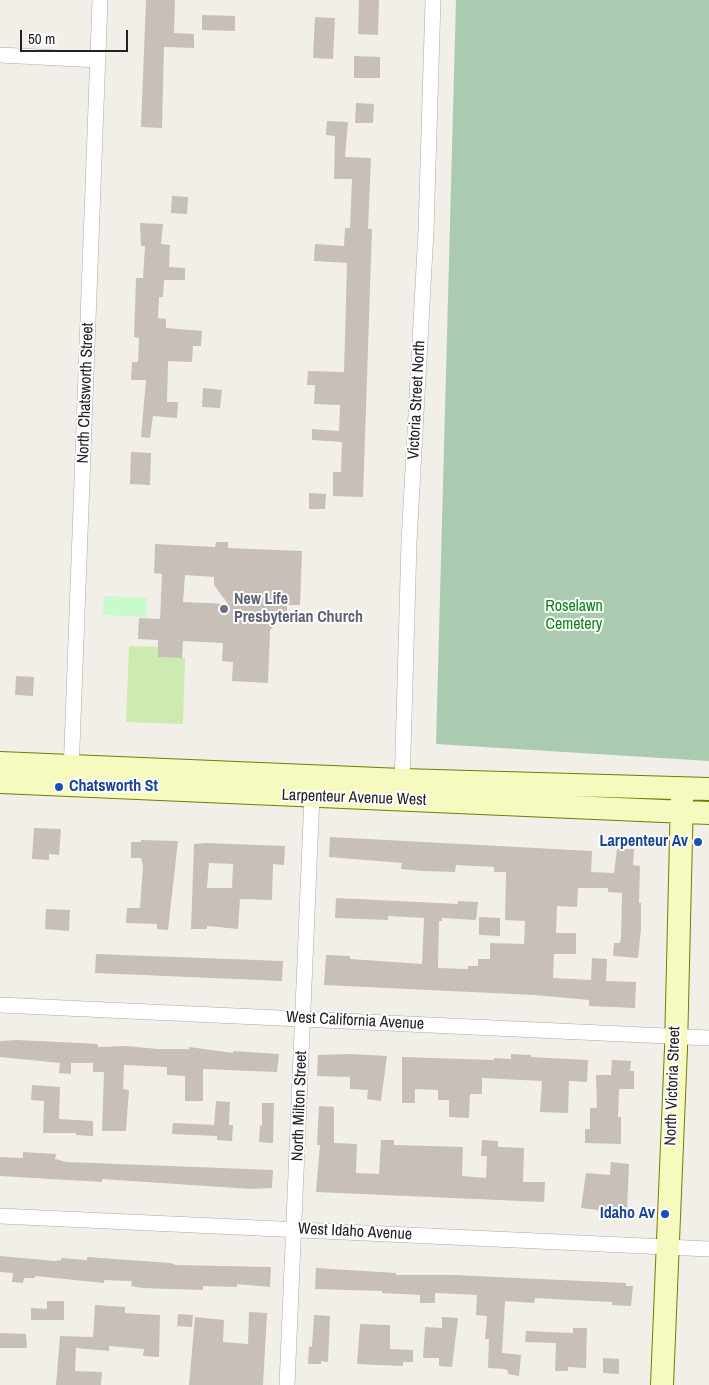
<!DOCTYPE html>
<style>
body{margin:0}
#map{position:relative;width:709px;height:1385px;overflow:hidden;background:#f2efe9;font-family:"Archivo Narrow",sans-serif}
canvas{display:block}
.scale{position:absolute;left:20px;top:30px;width:108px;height:22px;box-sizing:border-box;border:2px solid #222;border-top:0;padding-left:6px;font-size:15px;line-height:18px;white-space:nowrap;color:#222;-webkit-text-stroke:4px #fff;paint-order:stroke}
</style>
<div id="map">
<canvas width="709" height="1385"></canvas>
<div class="scale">50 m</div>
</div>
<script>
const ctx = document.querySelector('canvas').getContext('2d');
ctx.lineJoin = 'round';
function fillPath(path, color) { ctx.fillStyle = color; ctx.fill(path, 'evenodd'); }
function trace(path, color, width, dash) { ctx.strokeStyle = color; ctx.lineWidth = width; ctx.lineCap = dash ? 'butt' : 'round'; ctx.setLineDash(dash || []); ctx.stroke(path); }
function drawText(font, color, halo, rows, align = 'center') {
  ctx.font = font + ' "Archivo Narrow",sans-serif'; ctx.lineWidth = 4; ctx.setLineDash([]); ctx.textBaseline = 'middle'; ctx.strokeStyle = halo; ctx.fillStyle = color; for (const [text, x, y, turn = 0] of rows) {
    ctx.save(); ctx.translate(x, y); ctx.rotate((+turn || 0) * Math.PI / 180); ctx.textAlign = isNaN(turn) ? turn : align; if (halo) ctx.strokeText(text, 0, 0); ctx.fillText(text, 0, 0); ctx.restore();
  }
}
const grass = new Path2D(`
 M129 646 158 647V657L185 658 183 724 126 722Z`);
const cemetery = new Path2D(`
 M456 0H709V761L436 744Z`);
const park = new Path2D(`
 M104 596 147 598 146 617 103 615Z`);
const building = new Path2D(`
 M146 0H175L174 33 194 34V48L164 47 162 128 141 127Z
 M359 0H379L378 35 358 34Z
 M202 15 235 16V31L202 30Z
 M315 17 335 18 333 59 313 58Z
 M354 56 380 57V78H354Z
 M356 103 374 104 373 123H355Z
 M327 121 348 122 345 157 371 158 368 229H372L363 497 333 496V472H341L342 442 312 440V429L339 431 340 405 314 404 315 385H307L308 371 344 372 347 263 314 261 315 244 344 246 345 228H350L352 179H334L335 136 326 135Z
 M172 196 188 197 187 214 171 213Z
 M140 223 163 224 161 244 170 245 169 267 185 268V280H164L163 297H159L158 318 166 319V328L202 331 201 346H193L192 362 168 361 167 402H178L177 418 153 416 150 438 141 437 146 380H131L132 362H138L139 338 134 337 136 278H143L145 246H141Z
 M203 388 222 390 220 408 202 407Z
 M131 452 151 453 150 485 130 484Z
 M309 493 326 494 325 509H309Z
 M216 542H228V548L302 551 300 605H287V613L270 630 268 683 232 681 233 662 222 661 223 643 183 641 182 658 158 657V640L138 639 139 618 160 619 162 574 154 573 155 544 215 547ZM185 575 214 577V585L228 604 183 602Z
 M16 676 34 677 33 696 15 695Z
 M34 828 61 829 59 855 49 854V860L32 859Z
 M330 837 592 851 591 872 614 873 617 849H634L633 865 640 866 639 903H641V929L638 958 613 956 614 943H620L621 938 622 893 608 892V888H578L577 907 557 906 556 933H576V954H554L553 978 591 980 592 958 607 959 606 981 636 982 635 1008 589 1006V1000L534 995 324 985 326 955 350 956V959L422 964 424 918 388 916V920L335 918 336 898 458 904V901L478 902 476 920 442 918V921H439L438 968 468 969V966H478V959H490V943L524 944 525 921 505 920 506 872H494V867L456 865 455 872 423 871 401 869 402 863 329 857Z
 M141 840 178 841 168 930 157 929V924L126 923 127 908H140L143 866 141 858H131V842H141Z
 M206 843 285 846 284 865 273 864 272 900 240 899 238 929 207 926V929H191L194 844ZM209 863 233 864 232 888H207Z
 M46 909 70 910 69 931 45 929Z
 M479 917 500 918V936L479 935Z
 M96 954 283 961 282 981 95 973Z
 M17 1040 98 1044V1047L126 1046 158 1049H189V1047L233 1053V1051L279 1054 277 1072 203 1069V1101H185V1076L167 1075V1067L124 1065 123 1089 129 1090 126 1131H102L104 1072H93V1063H71V1074L59 1073 60 1063 0 1057V1041Z
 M351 1054 387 1056 381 1101 367 1099 368 1090 350 1089V1077L317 1076 318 1055Z
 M511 1054 531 1055V1057L588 1060 587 1082 569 1081 568 1113 540 1112 542 1081 482 1078V1094H470L469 1118 449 1117V1100H438V1090L415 1089V1103H402V1057L494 1060V1058L511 1059Z
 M612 1060 631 1061 630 1071H634V1089H619L618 1117H621V1144L585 1143V1129H590V1108H597L596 1075H611Z
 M32 1085 60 1087 59 1119 93 1121V1136L76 1135V1133H43L44 1101 31 1100Z
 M216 1101 230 1102 229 1125H233L232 1141 217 1140V1136L172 1134 173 1123 214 1125Z
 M262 1103H274L273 1143 259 1142 260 1125 262 1126Z
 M319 1106 334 1107V1143L357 1144 356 1173 379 1174 381 1140H394V1145L463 1147 462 1176 486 1178 487 1156H481L482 1140 498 1141V1147L524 1148 523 1182H545L544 1202 316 1192 320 1145H317Z
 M23 1152 56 1154 55 1159 67 1162 273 1170 272 1188 251 1189 102 1179V1182L0 1176V1157L23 1158Z
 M611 1162 629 1164 627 1210H624L623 1218 606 1217V1211L581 1208 586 1173 610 1175Z
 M0 1256 55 1261 61 1260V1258L87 1260V1257L170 1263 176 1265 271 1267 270 1287 237 1284V1287L203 1286V1290L142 1288 131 1286 132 1281 104 1280V1283L35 1276V1278H24L23 1283 12 1282 13 1273 0 1272Z
 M316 1268 396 1273V1275H454L626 1283V1286H633L631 1306 612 1305V1302L535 1298 534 1303 505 1301 502 1353 521 1355 519 1376 508 1374V1371L505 1369 488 1368 489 1339H485L487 1316 476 1315 477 1295 435 1293V1303H420V1295L382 1293V1291L315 1289Z
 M47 1301H64V1320H31V1308L47 1309Z
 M95 1305 125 1307V1313L160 1315 159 1357 143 1356 144 1349 109 1346V1351L76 1348 75 1371 102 1372 101 1385H56L60 1336 93 1337Z
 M249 1312 267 1313 263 1385H189L195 1317 224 1320 223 1342 248 1344Z
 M178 1314 193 1315 192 1327 177 1326Z
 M314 1315 330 1316 328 1362 321 1361V1364H308L309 1346 312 1347Z
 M442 1317 458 1318 452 1367 439 1366V1358H423L425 1327 442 1328Z
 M360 1324 390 1325V1349L413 1350V1362H403V1366L357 1364Z
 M573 1328H587L586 1368 568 1367V1371H555L556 1343 525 1342 526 1331 573 1333Z
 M0 1333 26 1334 27 1348H0Z
 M603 1358 619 1359V1374L603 1373Z`);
const street = new Path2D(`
 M0 55 98 60
 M71 774 100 0
 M402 788 409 542 426 231 433 0
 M0 1005 709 1038
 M0 1216 709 1249
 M287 1385 312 796`);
const secondary = new Path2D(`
 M0 763 402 780 709 789
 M0 782 709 813
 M662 1385 676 1048 682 796`);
const markers = [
 [224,609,5,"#6b7280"],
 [59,787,5,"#1a4fb4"],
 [698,842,5,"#1a4fb4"],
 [665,1214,5,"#1a4fb4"]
];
const streetNames = [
 ["North Chatsworth Street",86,393,-88],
 ["Victoria Street North",417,400,-87],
 ["Larpenteur Avenue West",354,798,2],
 ["West California Avenue",355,1021,3],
 ["North Victoria Street",673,1086,-88],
 ["North Milton Street",300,1106,-88],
 ["West Idaho Avenue",355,1232,3]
];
const worshipNames = [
 ["New Life",234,600],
 ["Presbyterian Church",234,618]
];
const parkNames = [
 ["Roselawn",574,607],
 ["Cemetery",574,625]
];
const transitNames = [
 ["Chatsworth St",69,787,"left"],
 ["Larpenteur Av",688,842],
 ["Idaho Av",655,1214]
];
fillPath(grass, '#cdebb0');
fillPath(cemetery, '#aacbaf');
fillPath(park, '#c8facc');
fillPath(building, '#c7bfb8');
trace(street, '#a9a9a9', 16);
trace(secondary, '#707d05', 24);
trace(street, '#fff', 15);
trace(secondary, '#f7fabf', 22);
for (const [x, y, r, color] of markers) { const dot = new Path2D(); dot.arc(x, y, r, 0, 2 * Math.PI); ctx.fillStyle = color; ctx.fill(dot); trace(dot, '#fff', 2); }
drawText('16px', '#222', '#fff', streetNames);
drawText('bold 16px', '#5b616d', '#fff', worshipNames, 'left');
drawText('16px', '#0c8416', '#fff', parkNames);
drawText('bold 16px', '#164399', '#fff', transitNames, 'right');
</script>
